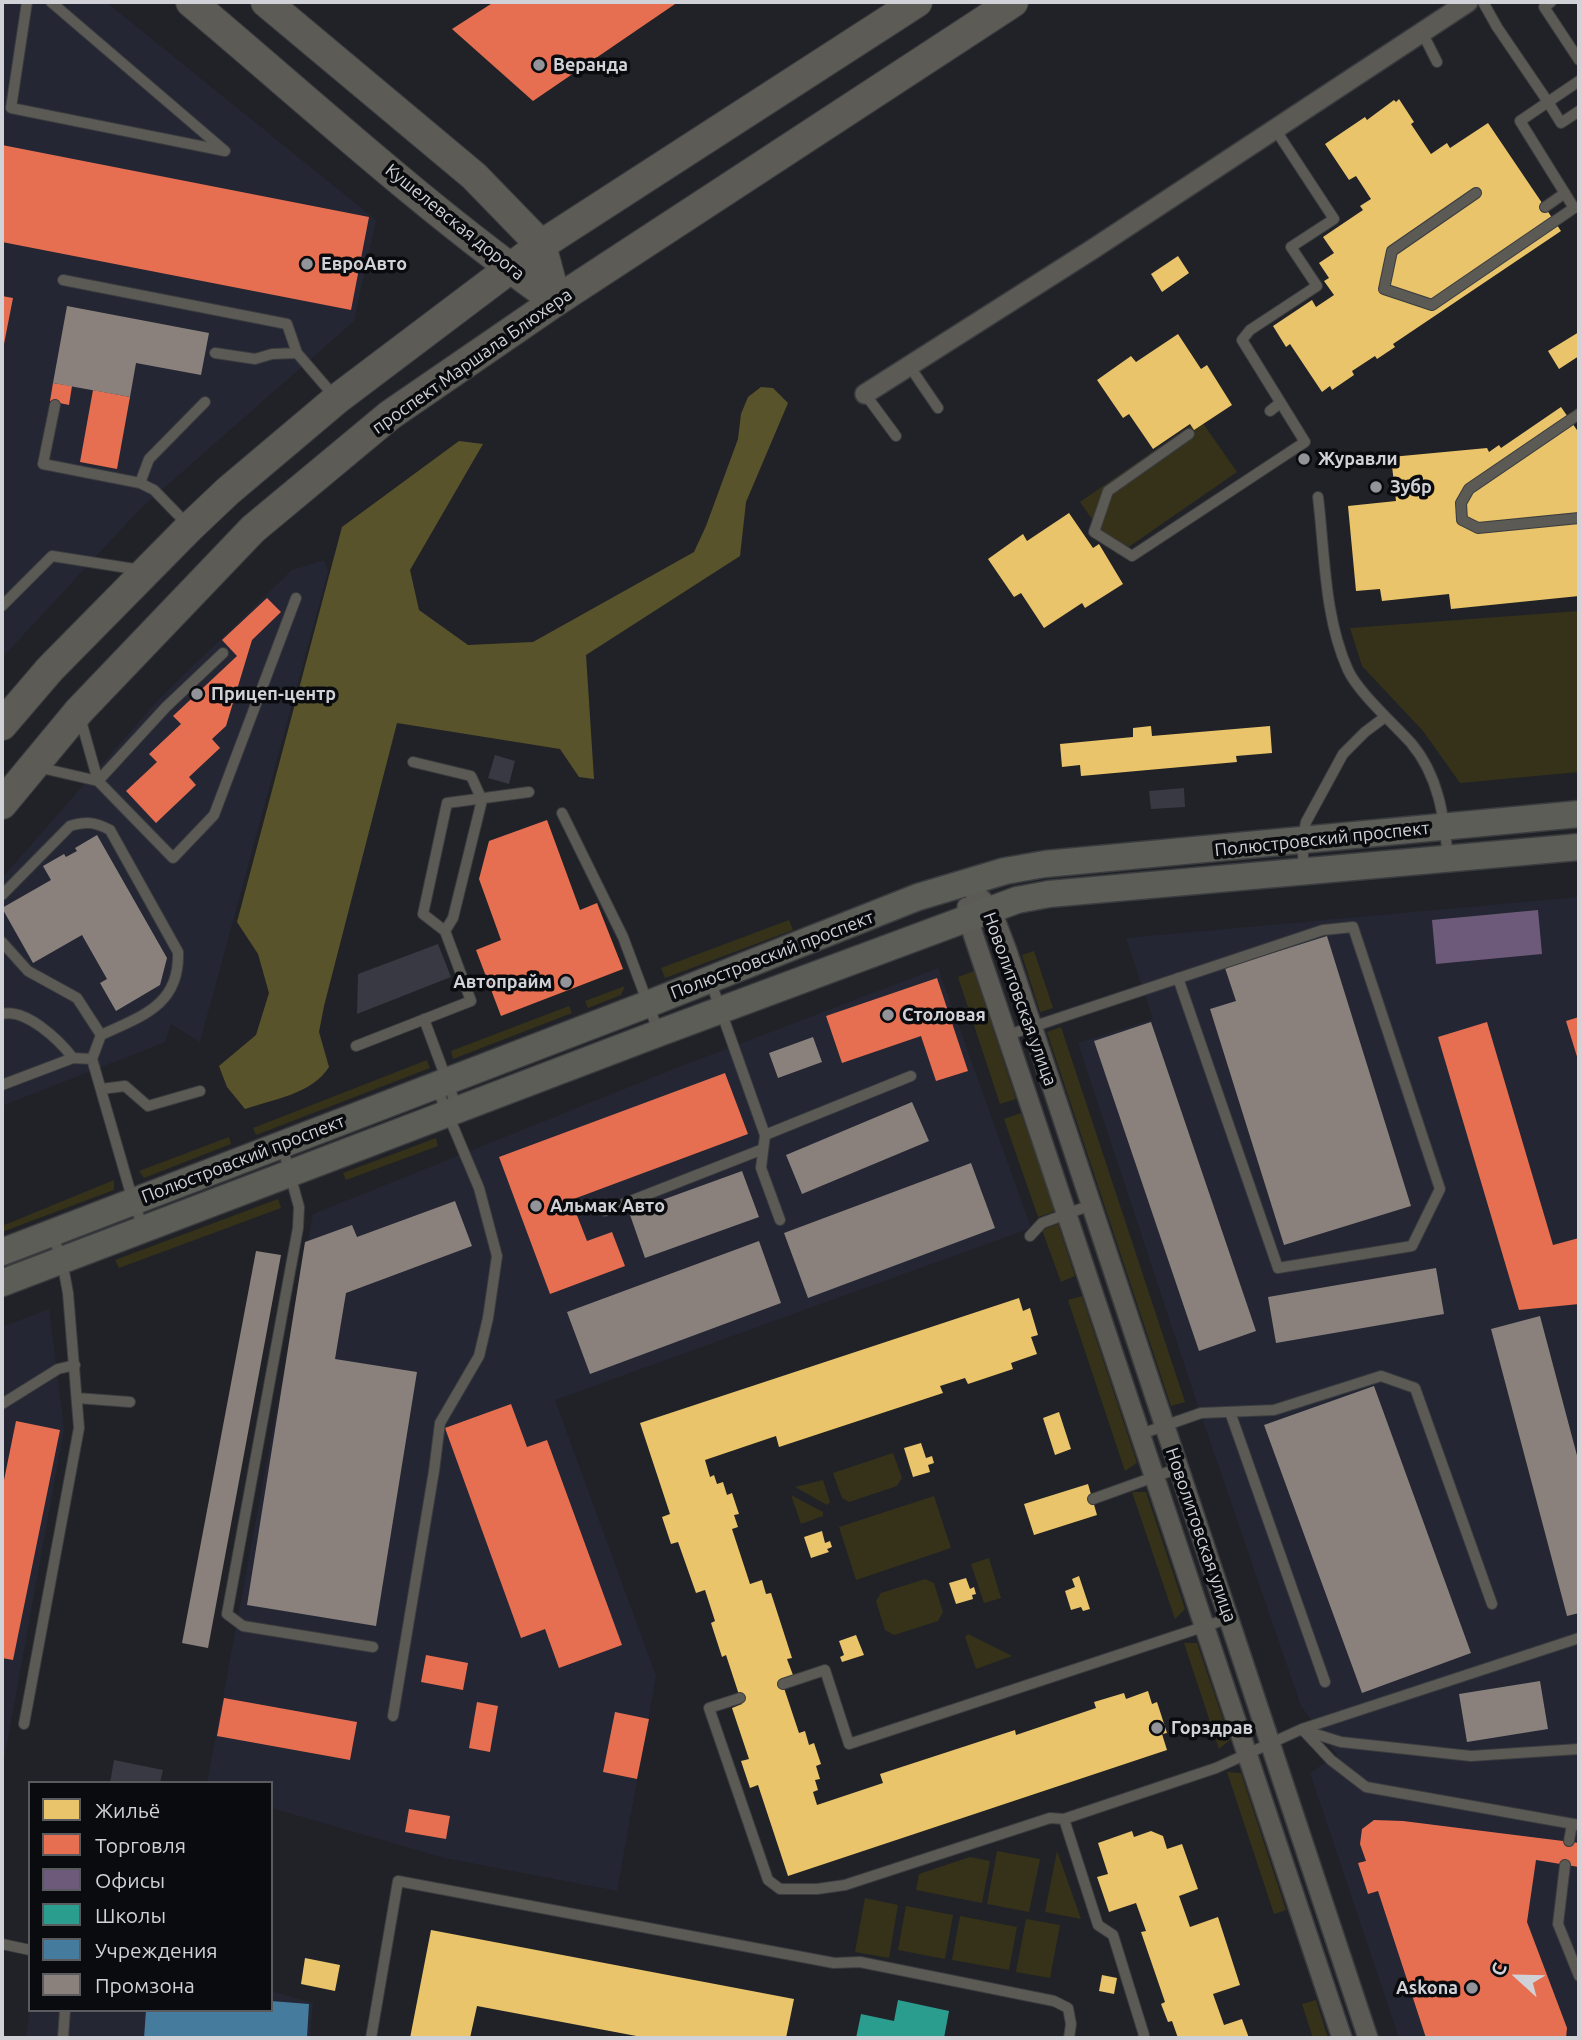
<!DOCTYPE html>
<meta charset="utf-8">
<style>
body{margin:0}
#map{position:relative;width:1581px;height:2040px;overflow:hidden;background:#212227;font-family:Ubuntu,sans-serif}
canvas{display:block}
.frame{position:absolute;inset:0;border:4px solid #d1d2d8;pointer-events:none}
.legend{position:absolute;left:28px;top:1781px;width:245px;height:231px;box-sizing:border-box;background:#0a0b0e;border:2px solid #5a5b5f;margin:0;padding:9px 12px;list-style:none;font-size:21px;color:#d1d2d8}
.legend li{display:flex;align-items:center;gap:14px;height:35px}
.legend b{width:35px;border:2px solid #5a5b5f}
.north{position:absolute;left:1483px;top:1942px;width:70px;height:70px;-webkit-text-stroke:5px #0a0b0e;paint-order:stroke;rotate:292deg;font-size:19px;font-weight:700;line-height:28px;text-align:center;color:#d1d2d8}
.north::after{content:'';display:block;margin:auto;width:24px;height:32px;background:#d1d2d8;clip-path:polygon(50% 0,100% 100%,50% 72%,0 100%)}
</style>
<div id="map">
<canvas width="1581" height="2040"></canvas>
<div class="frame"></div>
<ul class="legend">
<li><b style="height:19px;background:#e9c46a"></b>Жильё</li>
<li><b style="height:19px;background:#e76f51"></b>Торговля</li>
<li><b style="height:19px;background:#6d597a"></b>Офисы</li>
<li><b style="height:19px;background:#2a9d8f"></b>Школы</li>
<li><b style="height:19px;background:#457b9d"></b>Учреждения</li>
<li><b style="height:19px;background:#8a817c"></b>Промзона</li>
</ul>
<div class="north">С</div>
</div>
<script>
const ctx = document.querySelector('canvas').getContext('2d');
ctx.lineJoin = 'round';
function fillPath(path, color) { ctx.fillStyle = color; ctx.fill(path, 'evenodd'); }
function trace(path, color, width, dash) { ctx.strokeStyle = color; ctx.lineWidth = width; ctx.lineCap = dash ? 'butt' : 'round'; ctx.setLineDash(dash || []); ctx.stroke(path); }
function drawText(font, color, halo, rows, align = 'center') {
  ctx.font = font + ' Ubuntu,sans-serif'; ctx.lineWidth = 7; ctx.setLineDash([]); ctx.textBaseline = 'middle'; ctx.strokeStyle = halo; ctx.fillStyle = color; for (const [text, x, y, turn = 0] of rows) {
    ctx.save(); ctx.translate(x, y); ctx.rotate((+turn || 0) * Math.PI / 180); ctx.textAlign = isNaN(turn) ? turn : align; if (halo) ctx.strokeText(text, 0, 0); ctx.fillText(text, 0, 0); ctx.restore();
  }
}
const built = new Path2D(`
 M2 2H106L376 220 354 321 140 509 2 658Z
 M324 560 328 572 200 1042 171 1024 165 1042 2 1106V878L159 699 292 570Z
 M1579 897V2038H1399L1310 1773 1337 1755 1301 1706 1201 1415 1078 1043 1153 1019 1126 938Z
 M938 968 1031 1228 555 1400 656 1676 617 1891 445 1858 271 1808V1783H207L313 1214 674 1069Z
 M49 1309 64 1429 2 1771V1327Z
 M271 1991 313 2003 310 2038H26L30 2005V2010H271Z`);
const green = new Path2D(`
 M1200 419 1237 472 1117 555 1080 502Z
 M1579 611V772L1460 783 1423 731 1362 666 1350 628Z
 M789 920 793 930 665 978 661 968Z
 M1034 951 1053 1008 1040 1012 1022 955Z
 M974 971 1016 1099 1000 1104 958 977Z
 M625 986 621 995 588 1008 585 1001Z
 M569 1006 572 1013 453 1059 451 1051Z
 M1061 1027 1185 1402 1171 1406 1047 1032Z
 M427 1060 430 1068 256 1135 253 1128Z
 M1021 1113 1056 1211 1038 1217 1004 1119Z
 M229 1137 231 1144 144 1178 139 1171Z
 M436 1138 438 1146 346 1180 343 1173Z
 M114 1180V1190L2 1232V1226Z
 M278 1199 281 1208 119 1268 115 1260Z
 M1058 1224 1075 1276 1061 1282 1042 1230Z
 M1082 1296 1137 1463 1125 1471 1068 1300Z
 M893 1453 902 1478 897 1486 849 1502 842 1498 833 1473Z
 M823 1480 830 1502 827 1505 795 1487Z
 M1132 1492H1146L1185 1609 1175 1619Z
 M791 1495 823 1512V1516L801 1524Z
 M934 1496 951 1548 856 1580 839 1527Z
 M989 1558 1001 1598 984 1603 971 1564Z
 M925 1579 934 1583 943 1612 938 1621 894 1635 885 1630 876 1601 881 1593Z
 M968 1634 1012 1656 976 1669 965 1637Z
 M1184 1643H1197L1230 1740 1219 1749Z
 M1227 1772 1241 1773 1286 1910 1274 1914Z
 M997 1851 1040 1859 1029 1912 987 1904Z
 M1057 1851 1081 1919 1045 1912Z
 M970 1857 990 1861 982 1903 916 1890 919 1874Z
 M865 1898 898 1905 889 1958 855 1952Z
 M906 1906 953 1915 945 1959 898 1950Z
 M960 1916 1017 1927 1009 1970 952 1960Z
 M1026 1919 1060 1925 1050 1978 1016 1972Z
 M1316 2000 1328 2038H1313L1302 2004Z`);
const forest = new Path2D(`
 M761 387 773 388 788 403 746 502 740 556 586 655 594 779 579 777 560 749 397 723 324 1006 319 1032 329 1067C312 1094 274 1099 245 1109L227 1087 219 1066 256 1035 269 993 258 954 237 922 342 527 459 441 483 444 410 570 419 610 468 645 533 642 694 552 706 526 738 439 741 414 748 397Z`);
const homes = new Path2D(`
 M1399 99 1414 122 1411 124 1431 154 1447 143 1450 148 1488 123 1561 231 1393 344 1395 347 1377 359 1375 356 1352 371 1354 375 1332 390 1330 386 1322 392 1290 344 1286 347 1273 326 1312 300 1316 307 1334 295 1324 281 1329 278 1319 263 1334 253 1323 237 1363 210 1360 206 1371 199 1356 176 1349 180 1325 144 1365 117 1367 120 1394 100 1396 102Z
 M1178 256 1189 273 1162 292 1151 274Z
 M1579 332V356L1559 369 1548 351Z
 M1178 334 1201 369 1207 365 1232 405 1194 430 1190 424 1153 449 1129 414 1123 418 1097 380 1131 356 1136 362Z
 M1561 407 1579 433V596L1451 609 1449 594 1382 601 1380 589 1356 591 1348 506 1396 501 1391 457 1487 448 1489 452 1499 445 1501 448Z
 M1069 513 1093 548 1099 544 1123 584 1085 608 1082 603 1044 628 1021 593 1014 597 988 559 1023 534 1027 541Z
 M1151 726 1152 736 1270 726 1272 753 1236 756 1237 762 1081 776 1080 765 1062 767 1060 744 1133 737V728Z
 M1019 1298 1023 1311 1030 1308 1038 1335 1031 1337 1037 1354 1011 1363 1013 1369 968 1384 965 1378 940 1386 943 1393 779 1447 776 1436 705 1460 710 1477 714 1475 717 1484 723 1482 727 1495 732 1493 739 1514 734 1515 738 1527 732 1529 750 1584 762 1580 766 1594 771 1593 792 1658 787 1659 793 1675 781 1679 799 1733 805 1731 809 1745 814 1743 821 1764 816 1766 820 1779 815 1780 818 1790 813 1792 817 1805 883 1783 880 1774 1015 1730 1016 1735 1096 1708 1094 1702 1124 1693 1126 1699 1148 1691 1152 1704 1157 1702 1167 1733 1162 1734 1167 1750 788 1876 758 1785 750 1788 741 1761 749 1759 732 1708 742 1704 726 1655 722 1657 711 1623 715 1621 705 1590 696 1593 678 1542 671 1544 662 1517 670 1514 640 1423Z
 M1059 1412 1071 1449 1055 1455 1043 1418Z
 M921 1443 926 1458 932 1456 934 1463 928 1465 930 1472 913 1477 904 1448Z
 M1088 1484 1097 1515 1034 1535 1024 1504Z
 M822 1531 825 1543 830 1541 832 1547 827 1549 829 1552 811 1558 804 1537Z
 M1079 1576 1090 1609 1083 1611 1081 1607 1071 1610 1065 1591 1075 1587 1072 1579Z
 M966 1578 970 1589 974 1587 976 1594 972 1595 973 1599 956 1604 949 1583Z
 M856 1635 864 1655 842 1662 840 1657 844 1655 839 1641Z
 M1132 1831 1134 1837 1151 1831 1163 1836 1167 1849 1182 1844 1198 1889 1179 1896 1190 1927 1218 1917 1240 1985 1213 1994 1224 2025 1242 2019 1249 2038H1178L1172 2021 1168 2022 1161 2004 1165 2002 1141 1932 1146 1931 1136 1903 1109 1912 1097 1877 1108 1874 1098 1843Z
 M431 1930 794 1999 786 2038H647L477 2006 470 2038H410Z
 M305 1958 340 1965 335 1991 301 1984Z
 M1102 1975 1117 1978 1114 1994 1099 1991Z`);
const shops = new Path2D(`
 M494 2H678L533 101 452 29Z
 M2 145 369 217 351 310 2 242Z
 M2 296 13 298 3 349H2Z
 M53 383 72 386 69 405 50 401Z
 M93 390 130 397 117 469 80 462Z
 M267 598 281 612 252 640 226 726 212 739 220 748 189 777 196 785 156 823 126 791 157 762 149 754 181 724 173 716 237 656 222 640Z
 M547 820 580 910 597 903 623 969 501 1016 476 950 501 940 479 879 489 841Z
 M937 978 968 1071 936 1081 921 1036 842 1063 826 1016Z
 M1579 1017V1063L1566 1021Z
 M1487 1022 1553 1245 1579 1238V1304L1519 1310 1438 1037Z
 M725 1073 748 1134 571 1200 587 1241 612 1232 625 1266 550 1294 499 1157Z
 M511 1404 527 1447 547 1440 622 1645 559 1668 545 1629 521 1638 445 1428Z
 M16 1421 60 1430 13 1660 2 1658V1490Z
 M426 1655 468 1663 463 1690 421 1682Z
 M224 1698 357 1722 350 1760 217 1736Z
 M477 1702 498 1706 490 1752 469 1748Z
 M615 1712 649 1719 637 1779 603 1772Z
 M409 1809 450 1816 446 1839 405 1832Z
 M1374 1820 1403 1821 1579 1843V1867L1536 1860 1527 1922 1567 2028 1566 2038H1426L1378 1891 1368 1894 1358 1863 1366 1861 1360 1844 1362 1829Z`);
const offices = new Path2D(`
 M1538 910 1542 954 1436 964 1432 920Z`);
const schools = new Path2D(`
 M898 2000 949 2011 944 2038H856L861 2014 894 2021Z`);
const public = new Path2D(`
 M271 2001 309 2004 307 2038H144L146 2010H271Z`);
const industry = new Path2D(`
 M67 306 209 333 201 375 136 363 130 397 53 383Z
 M97 835 167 958 160 985 116 1011 100 983 107 979 82 935 33 963 2 908 51 880 43 866 64 854 66 857 77 851 75 848Z
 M1327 936 1411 1206 1284 1245 1210 1009 1236 1001 1225 968Z
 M1151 1022 1256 1331 1199 1351 1094 1041Z
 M813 1037 822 1062 778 1078 769 1053Z
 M912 1102 929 1141 802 1194 786 1155Z
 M971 1163 995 1228 808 1298 784 1233Z
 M742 1171 759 1217 645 1258 629 1212Z
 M455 1201 472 1246 346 1293 335 1359 417 1372 376 1626 247 1605 305 1242 352 1225 357 1237Z
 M759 1241 781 1303 590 1374 567 1312Z
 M256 1251 281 1255 208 1648 182 1643Z
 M1436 1268 1444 1314 1276 1343 1268 1297Z
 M1540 1316 1579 1463V1613L1567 1616 1491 1329Z
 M1374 1386 1471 1653 1362 1693 1264 1425Z
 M1540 1681 1548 1729 1467 1742 1459 1694Z`);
const building = new Path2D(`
 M495 755 515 761 509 784 488 778Z
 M1184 788 1185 807 1151 809 1149 791Z
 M438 944 451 977 357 1014 358 974Z
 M114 1760 163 1770 160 1783H110Z`);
const service = new Path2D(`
 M27 2 11 108 225 151 51 2
 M1483 2 1497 27 1548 102 1579 81
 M1551 2 1544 7 1579 60
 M1422 32 1437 62
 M1476 193 1392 251 1384 289 1432 305 1574 208 1520 121 1548 102 1561 123 1579 111
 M1545 207 1565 193
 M63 280 287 324 297 353 334 396
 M215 353 255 359 272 354 297 353
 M910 367 938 408
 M865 394 896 436
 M55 405 43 464 140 483 154 490 187 524
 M1270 411 1280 403
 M1579 414 1469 489 1461 503 1462 520 1478 528 1579 518
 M1189 434 1108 491 1094 532 1132 556 1305 442 1242 340 1250 330 1317 286 1291 247 1334 219 1275 129
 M140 483 149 459 205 402
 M1318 497C1325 554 1324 617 1348 670 1358 692 1394 724 1411 743 1439 776 1444 817 1448 858
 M2 606 52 556 141 570
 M223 653 166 707 98 781 173 858 214 815 296 598
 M37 767 98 781 80 717
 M562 813 623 937 659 1033
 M1304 869 1302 842 1306 822 1343 754 1365 732 1385 717
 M2 895 70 826C86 821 95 822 110 830L178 952C180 1005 142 1016 101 1035L92 1059 133 1201 143 1227
 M445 931 423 914 447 803 529 792
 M2 942 28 971 77 998 101 1035
 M710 980 765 1135 761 1168 780 1220
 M2 1014C26 1008 59 1040 73 1058L92 1059
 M424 1019 457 1108
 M1008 1035 1323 930 1353 927 1440 1189 1412 1246 1278 1268 1178 978
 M356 1046 471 1001 445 931 453 918 482 800 471 776 413 762
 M2 1085 73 1058
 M101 1089 125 1086 148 1106 200 1091
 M765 1135 911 1076
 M282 1145 299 1207 298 1228 227 1614 243 1626 373 1647
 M605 1211 763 1149
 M1030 1236 1042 1223 1091 1205
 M77 1398 130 1402
 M2 1404 58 1369 75 1365
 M1230 1412 1325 1682
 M1141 1434 1201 1413 1274 1410 1381 1376 1415 1388 1492 1604
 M1093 1499 1179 1468
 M783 1684 825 1670 849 1744 1230 1618
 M740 1698 709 1708 768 1880 780 1889H817L845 1885 1050 1818 1064 1819 1216 1768 1302 1729 1579 1638
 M393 1716 434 1471 440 1423 479 1356 488 1318 497 1256 479 1188 436 1086
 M24 1724 79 1428 68 1293 62 1261 52 1233
 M1302 1729 1331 1760 1366 1787 1579 1825
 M1306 1731 1341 1742 1471 1756 1579 1749
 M1064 1819 1098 1925 1113 1935 1144 2035 1143 2038
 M1569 1841 1572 1824
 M1565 1865 1558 1924 1579 1976
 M2 1944 30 1950
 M63 2038 65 2010
 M371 2038 398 1881 834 1963 860 1962 1054 2001 1068 2008 1071 2024 1069 2038`);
const minor = new Path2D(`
 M865 394 1093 249 1468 2
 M965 882 991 909 1007 951 1368 2038
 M967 907 968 919 1342 2038`);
const secondary = new Path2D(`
 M2 1252 648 1004 918 897 1005 871 1045 864 1579 814
 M2 1283 659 1033 1017 900 1049 894 1579 847`);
const primary = new Path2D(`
 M191 2C311 103 428 211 556 301
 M266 2 474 176 541 245 556 301
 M2 725 50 669 190 527 228 491 337 399 541 245 917 2
 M2 804 79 711 253 529 390 415 556 301 1013 2`);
const markers = [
 [539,65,7,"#93949a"],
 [307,264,7,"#93949a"],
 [1304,459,7,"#93949a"],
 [1376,487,7,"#93949a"],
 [197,694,7,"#93949a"],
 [566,982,7,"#93949a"],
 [888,1015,7,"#93949a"],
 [536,1206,7,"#93949a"],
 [1157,1728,7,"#93949a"],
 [1472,1988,7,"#93949a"]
];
const poiNames = [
 ["Веранда",553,65],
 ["ЕвроАвто",321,264],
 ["Журавли",1318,459],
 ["Зубр",1390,487],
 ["Прицеп-центр",211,694],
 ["Автопрайм",552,982,"right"],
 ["Столовая",902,1015],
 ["Альмак Авто",550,1206],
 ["Горздрав",1171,1728],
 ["Askona",1458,1988,"right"]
];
const streetNames = [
 ["Кушелевская дорога",455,222,39],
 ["проспект Маршала Блюхера",472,361,-35],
 ["Полюстровский проспект",1322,839,-6],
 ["Полюстровский проспект",772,955,-21],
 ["Новолитовская улица",1020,999,70],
 ["Полюстровский проспект",243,1159,-21],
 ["Новолитовская улица",1201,1535,71]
];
fillPath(built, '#242633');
fillPath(green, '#353219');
fillPath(forest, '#58532b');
fillPath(homes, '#e9c46a');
fillPath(shops, '#e76f51');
fillPath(offices, '#6d597a');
fillPath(schools, '#2a9d8f');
fillPath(public, '#457b9d');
fillPath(industry, '#8a817c');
fillPath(building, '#383942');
trace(service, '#3a3c3f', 12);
trace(minor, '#3a3c3f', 22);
trace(secondary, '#3a3c3f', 29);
trace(primary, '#3a3c3f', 32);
trace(service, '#5b5a55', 10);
trace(minor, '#5b5a55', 19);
trace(secondary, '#5d5d58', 26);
trace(primary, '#5c5b56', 30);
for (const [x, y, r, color] of markers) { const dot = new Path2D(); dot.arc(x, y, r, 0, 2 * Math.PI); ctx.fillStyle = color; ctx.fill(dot); trace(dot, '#0a0b0e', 2.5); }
drawText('bold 18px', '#d1d2d8', '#0a0b0e', poiNames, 'left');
drawText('18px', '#d1d2d8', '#0a0b0e', streetNames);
</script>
